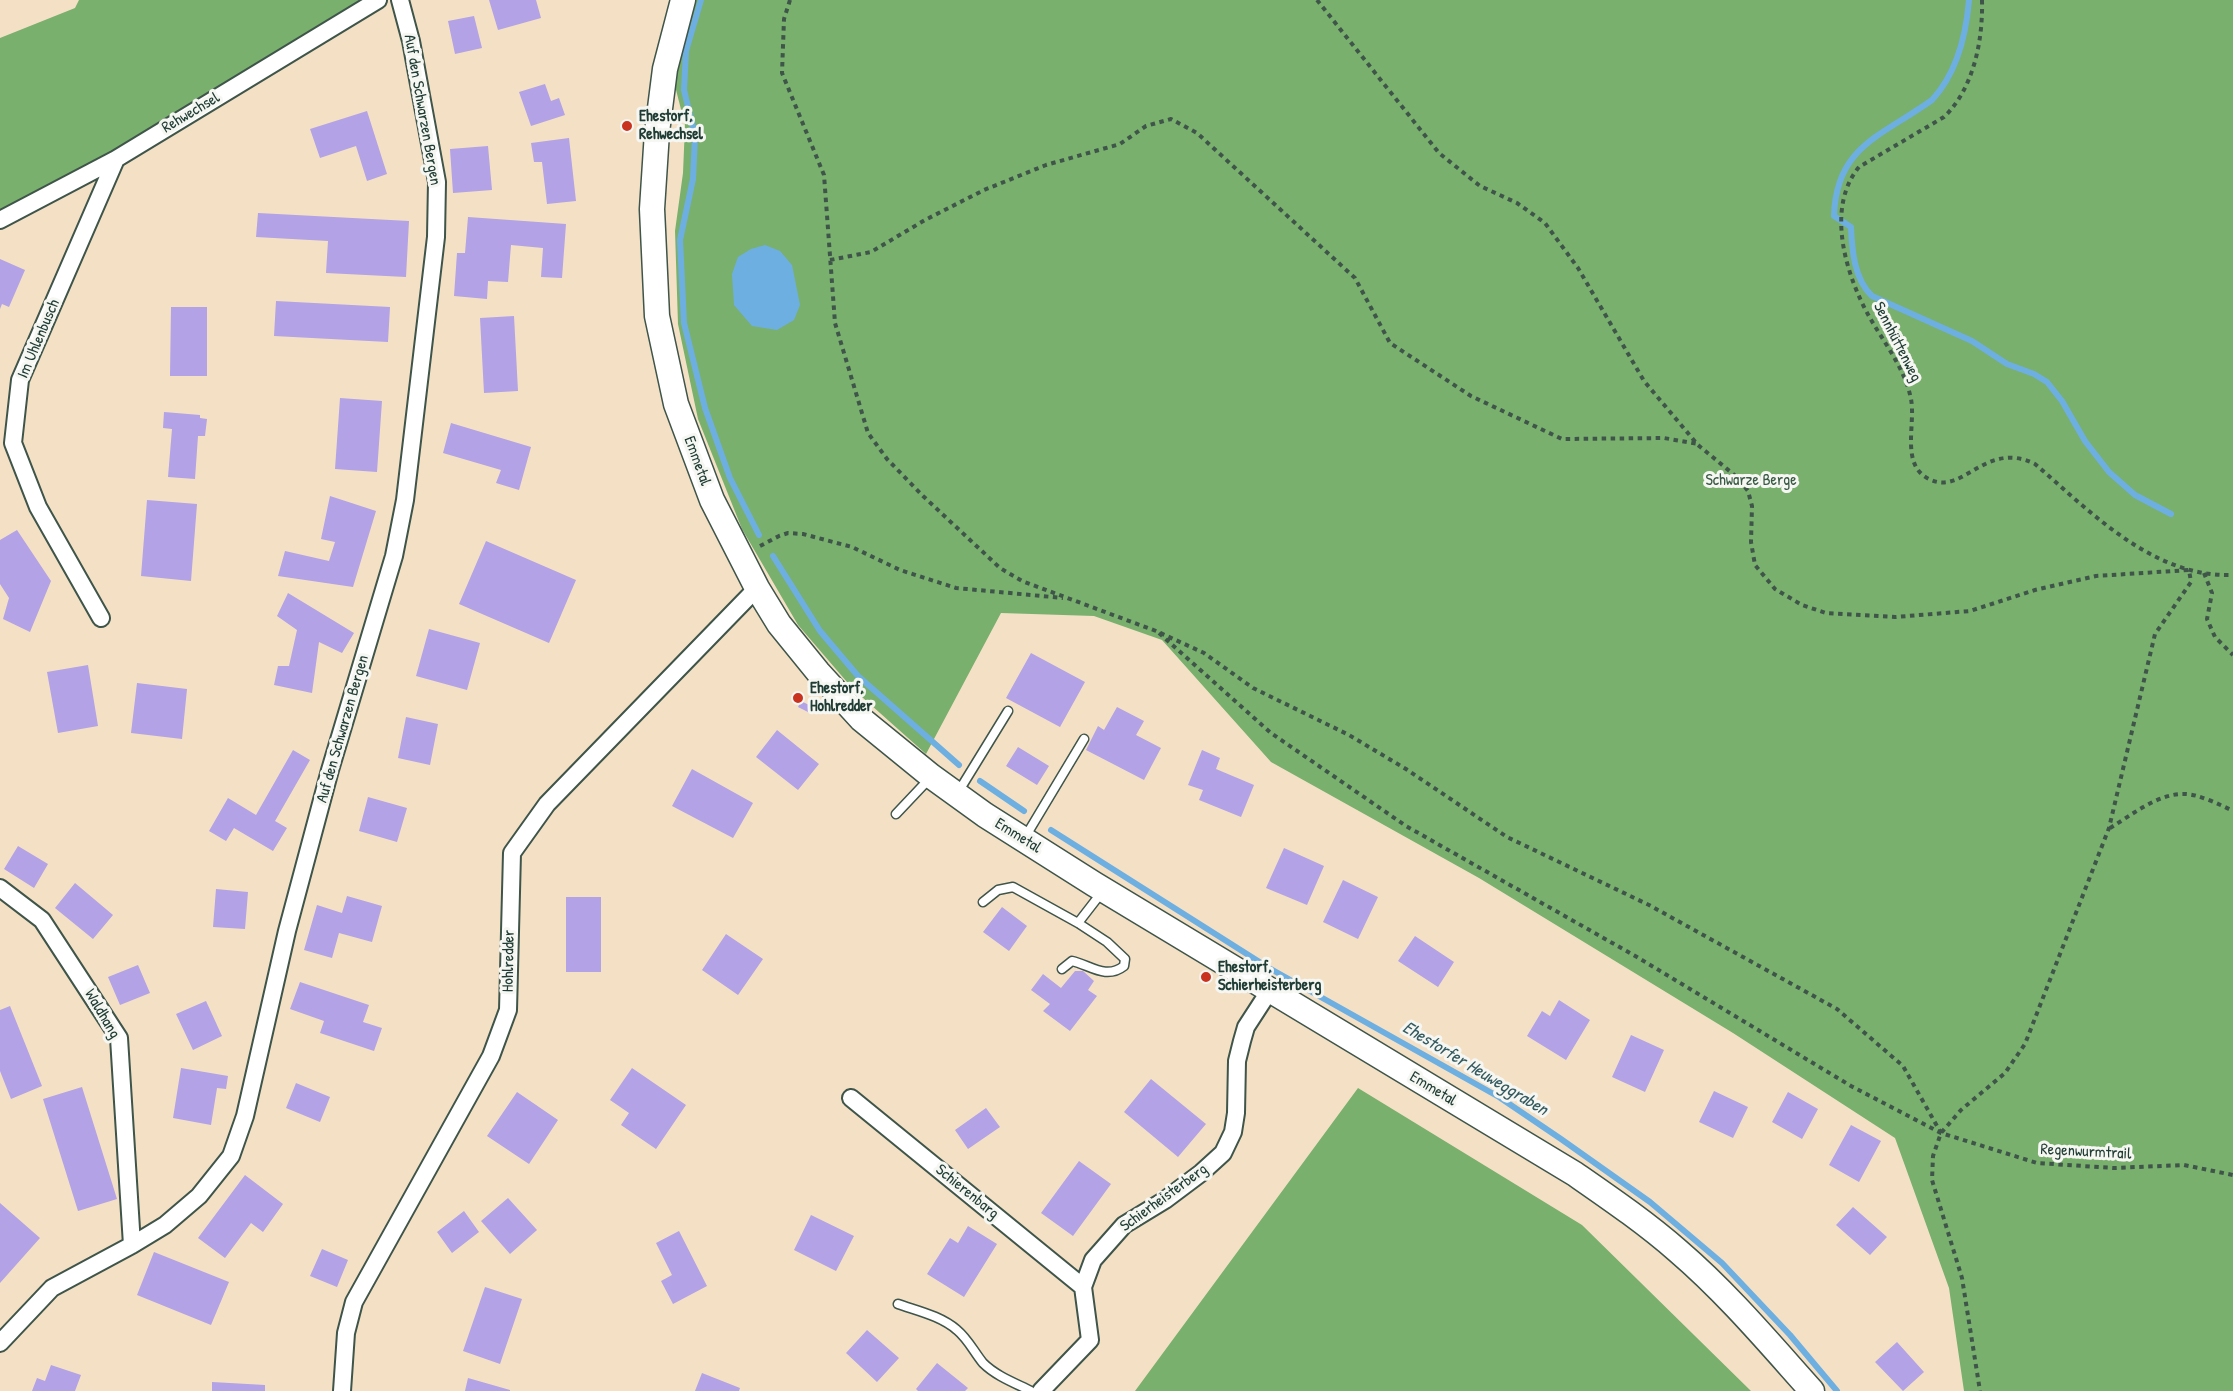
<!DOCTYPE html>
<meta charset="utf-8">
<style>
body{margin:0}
canvas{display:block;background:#f3e0c5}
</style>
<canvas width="2233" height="1391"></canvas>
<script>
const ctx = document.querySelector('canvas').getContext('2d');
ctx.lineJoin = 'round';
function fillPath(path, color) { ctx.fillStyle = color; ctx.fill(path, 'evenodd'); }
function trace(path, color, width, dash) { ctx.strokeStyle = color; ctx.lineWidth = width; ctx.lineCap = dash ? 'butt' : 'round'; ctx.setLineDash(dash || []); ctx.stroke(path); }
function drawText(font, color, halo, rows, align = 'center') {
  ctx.font = font + ' "Patrick Hand",sans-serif'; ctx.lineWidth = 6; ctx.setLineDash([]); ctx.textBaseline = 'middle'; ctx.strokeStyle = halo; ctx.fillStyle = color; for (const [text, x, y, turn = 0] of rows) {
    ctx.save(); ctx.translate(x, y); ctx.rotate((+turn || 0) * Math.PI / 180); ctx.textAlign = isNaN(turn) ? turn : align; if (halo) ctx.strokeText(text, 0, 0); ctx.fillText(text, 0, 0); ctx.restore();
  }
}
const forest = new Path2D(`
 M79 0H378L0 220V38L75 8Z
 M694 0H2233V1391H1964L1949 1288 1895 1138 1733 1033 1479 878 1271 762 1162 640 1094 616 1001 613 926 754 853 689 798 625 742 529 698 419 678 324 675 231 683 173 685 125 675 86 679 55Z
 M1358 1088 1582 1225 1751 1391H1135Z`);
const water = new Path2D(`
 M765 245 780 251 792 265 800 305 794 320 777 330 752 326 734 305 732 274 738 257 751 249Z`);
const stream = new Path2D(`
 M701 0 686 51 684 90 695 136 693 179 680 240 684 323 705 408 730 478 759 535
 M1969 0C1966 36 1957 73 1932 100 1882 136 1836 146 1834 216L1851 227C1852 250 1854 279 1872 296L1972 341 2007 364 2034 374 2047 382 2062 401 2085 441 2109 472 2135 495 2171 514
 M773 556 820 631 858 676 959 765
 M980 781 1024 811
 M1051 830 1269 968 1499 1097 1561 1139 1650 1202 1722 1263 1790 1335 1837 1391`);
const building = new Path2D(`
 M489 0H536L541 18 498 30Z
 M474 16 482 48 455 54 448 21Z
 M545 84 551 101 559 98 565 115 531 126 519 92Z
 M367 111 387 174 367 181 356 146 320 158 310 129Z
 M569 138 576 201 547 204 542 162H534L531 143Z
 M488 146 492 190 453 193 450 149Z
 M258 213 409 221 406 277 326 273 328 241 256 237Z
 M468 217 566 224 562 278 541 277 543 248 511 245 508 282 488 281 487 299 454 296 457 253H465Z
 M0 259 25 270 9 307 2 304 0 309Z
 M276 301 390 307 388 342 274 336Z
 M171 307H207V376H170Z
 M514 316 518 391 484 393 480 318Z
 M340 398 382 401 377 472 335 469Z
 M164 412 200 415V418L207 419 205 436H198L195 479 168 477 172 429 163 428Z
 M451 423 531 447 519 490 496 483 501 470 443 453Z
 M330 496 376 511 353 587 278 576 285 551 329 561 335 542 321 539Z
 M147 500 197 504 191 581 141 576Z
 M17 530 51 581 30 632 3 619 9 598 0 584V540Z
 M486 541 576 580 549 643 459 604Z
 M288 593 354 633 342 653 319 642 312 693 274 685 278 666H289L297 630 277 616Z
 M429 629 480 643 467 690 416 676Z
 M1031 653 1085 682 1060 727 1006 698Z
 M88 665 98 726 58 733 47 672Z
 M137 683 187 689 182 739 131 733Z
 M801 701 813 707 810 713 798 707Z
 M1117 707 1144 721 1136 735 1161 748 1144 780 1086 750 1098 726 1104 730Z
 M406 717 438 724 430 765 398 758Z
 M777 730 819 764 798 790 756 757Z
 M1018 747 1049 766 1037 785 1006 766Z
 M293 750 310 760 275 821 287 828 273 851 234 828 226 841 209 831 228 798 256 815Z
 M1202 750 1220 758 1216 769 1254 785 1241 817 1199 800 1203 790 1188 785Z
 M692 769 753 803 733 838 672 806Z
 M368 797 407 808 397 842 359 831Z
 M18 846 48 864 34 888 4 869Z
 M1284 848 1324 866 1307 905 1266 888Z
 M1343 880 1378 897 1358 939 1323 922Z
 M75 883 113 915 93 939 55 908Z
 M216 889 248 892 245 929 213 927Z
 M347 896 382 906 372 942 339 933 332 958 304 950 317 905 342 913Z
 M566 897H601V972H566Z
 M1002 907 1027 926 1009 951 983 932Z
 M726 934 763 959 738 995 702 970Z
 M1415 936 1454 962 1438 987 1398 961Z
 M138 965 150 993 120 1005 108 977Z
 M1075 971H1083L1094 981 1088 990 1097 996 1070 1031 1043 1011 1050 1004 1031 990 1043 974 1061 988Z
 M300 982 369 1005 363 1022 382 1028 374 1051 320 1033 324 1021 290 1009Z
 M1559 1000 1590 1020 1566 1060 1527 1036 1542 1011 1550 1016Z
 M206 1001 222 1036 193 1050 176 1014Z
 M10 1006 42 1086 11 1099 0 1071V1010Z
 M1631 1035 1664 1050 1645 1092 1612 1077Z
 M181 1068 228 1076 226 1089 217 1088 211 1125 173 1118Z
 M632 1068 686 1105 656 1149 621 1125 629 1113 610 1100Z
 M1151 1079 1206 1124 1178 1157 1124 1112Z
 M296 1083 330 1097 320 1122 286 1108Z
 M82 1087 117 1199 78 1211 43 1099Z
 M1714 1091 1748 1107 1733 1138 1699 1122Z
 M517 1092 558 1120 529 1164 487 1136Z
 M1788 1092 1818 1109 1802 1139 1772 1122Z
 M986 1108 1000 1127 968 1149 955 1130Z
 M1851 1125 1881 1141 1859 1182 1829 1165Z
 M1079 1161 1111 1184 1073 1236 1041 1213Z
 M245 1175 283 1204 263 1232 251 1223 225 1258 198 1238Z
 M508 1198 537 1230 510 1254 481 1221Z
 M0 1203 40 1238 0 1283Z
 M1853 1207 1887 1237 1870 1255 1836 1225Z
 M464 1211 479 1232 452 1253 437 1232Z
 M811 1215 854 1236 836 1271 794 1250Z
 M968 1226 997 1244 964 1297 927 1274 950 1238 958 1243Z
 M679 1231 707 1286 673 1304 661 1281 672 1275 656 1243Z
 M322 1249 348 1260 337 1287 310 1276Z
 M154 1252 229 1282 211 1325 137 1295Z
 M485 1287 522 1299 500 1364 463 1351Z
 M867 1330 899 1358 877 1382 846 1353Z
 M1897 1342 1924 1372 1903 1391 1875 1362Z
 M937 1363 968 1388 965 1391H918L916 1389Z
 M51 1365 81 1375 75 1391H32L37 1378 45 1381Z
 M702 1373 740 1388 739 1391H695Z
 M468 1378 510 1390V1391H465Z
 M212 1382 265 1385V1391H212Z`);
const path = new Path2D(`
 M790 0 784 19 782 73 824 175 835 323 868 433 887 459 923 496 1000 568 1022 581 1156 631 1204 653 1253 688 1349 735 1406 769 1507 837 1649 905 1837 1009 1903 1066 1941 1133
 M1317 0 1439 153 1480 186 1517 203 1545 223 1578 268 1644 381 1698 445 1738 478 1748 491 1752 506 1751 542 1755 565 1775 589 1802 605 1826 613 1895 617 1970 611 2035 590 2096 576 2189 570 2191 582 2155 634 2109 828 2025 1044 2005 1073 1961 1110 1941 1133 1933 1156 1932 1180 1962 1278 1980 1391
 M1982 0C1983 40 1974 88 1944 117L1859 167C1825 208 1846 276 1870 318 1885 344 1905 369 1911 399 1916 424 1900 465 1929 479 1963 497 1985 439 2035 464 2091 512 2153 578 2233 575
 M830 260 871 252 925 220 984 190 1046 165 1120 144 1146 126 1171 119 1197 133 1355 278 1390 343 1471 396 1562 439 1664 438 1698 444
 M760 546 779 536 788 533 803 534 852 547 900 570 956 588 1063 598
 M2204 573 2212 593 2207 619 2215 637 2233 655
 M1159 633 1271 733 1406 826 1637 957 1851 1086 1941 1133 2037 1163 2114 1168 2184 1165 2233 1175
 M2110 828C2132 815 2158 793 2185 794 2198 794 2221 805 2233 811`);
const service = new Path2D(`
 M957 794 1008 711
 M896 814 931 777
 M1024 839 1084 739
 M983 902 998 890 1013 887 1078 923 1107 942 1125 959 1124 966C1106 980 1090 965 1072 961L1062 969
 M1078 923 1102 892
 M898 1304C918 1311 941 1316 957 1330 968 1339 974 1352 983 1363 996 1376 1015 1383 1031 1391`);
const minor = new Path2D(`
 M0 220 116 159 378 0
 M101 618 38 507 13 443 20 380 116 159
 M0 888 42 920 119 1038 132 1245
 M851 1098 1083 1287
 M0 1343 52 1288 132 1245 165 1225 199 1196 231 1156 245 1116 287 931 330 770 394 556 405 500 436 237 437 182 411 41 400 0
 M342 1391 346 1333 354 1302 491 1056 508 1010 512 853 547 804 757 588
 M1041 1391 1090 1340 1083 1287 1093 1260 1124 1225 1165 1200 1201 1173 1223 1153 1233 1132 1236 1113 1237 1061 1242 1041 1246 1027 1270 990`);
const secondary = new Path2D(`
 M683 0 665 69 657 132 652 209 657 316 676 404 712 500 757 588 779 624 818 672 861 719 931 776 985 815 1094 884 1575 1174C1611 1199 1646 1223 1678 1251 1727 1293 1769 1343 1812 1391`);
const markers = [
 [627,126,6,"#c8321e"],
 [798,698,6,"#c8321e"],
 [1206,977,6,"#c8321e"]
];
const streetNames = [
 ["Auf den Schwarzen Bergen",422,110,80],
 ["Rehwechsel",191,113,-31],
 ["Im Uhlenbusch",39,339,-67],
 ["Sennhüttenweg",1897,342,63],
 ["Emmetal",697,461,70],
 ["Auf den Schwarzen Bergen",343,729,-74],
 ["Emmetal",1018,836,32],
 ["Hohlredder",509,961,-89],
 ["Waldhang",102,1014,59],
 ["Emmetal",1433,1089,31],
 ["Regenwurmtrail",2086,1152,3],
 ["Schierenbarg",967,1192,39],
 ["Schierheisterberg",1164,1198,-36]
];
const poiNames = [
 ["Ehestorf,",639,117],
 ["Rehwechsel",639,135],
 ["Ehestorf,",810,689],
 ["Hohlredder",810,707],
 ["Ehestorf,",1218,968],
 ["Schierheisterberg",1218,986]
];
const parkNames = [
 ["Schwarze Berge",1751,481]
];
const waterNames = [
 ["Ehestorfer Heuweggraben",1475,1069,31]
];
fillPath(forest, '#79b06d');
fillPath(water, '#6eafe2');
trace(stream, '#6eafe2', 6);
fillPath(building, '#b3a2e6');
trace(service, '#3f554a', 11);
trace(minor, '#3f554a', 20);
trace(secondary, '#3f554a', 27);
trace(path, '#3f554a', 4, [4.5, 4.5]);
trace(service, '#fff', 8);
trace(minor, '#fff', 16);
trace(secondary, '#fff', 24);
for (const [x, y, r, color] of markers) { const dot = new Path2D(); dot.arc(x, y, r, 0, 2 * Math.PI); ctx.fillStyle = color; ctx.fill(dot); trace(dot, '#f6f6f2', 2); }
drawText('16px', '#1f3d34', '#f6f6f2', streetNames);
drawText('bold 16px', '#1f3d34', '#f6f6f2', poiNames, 'left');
drawText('16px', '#375a43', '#f6f6f2', parkNames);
drawText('italic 18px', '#335a60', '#f6f6f2', waterNames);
</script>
